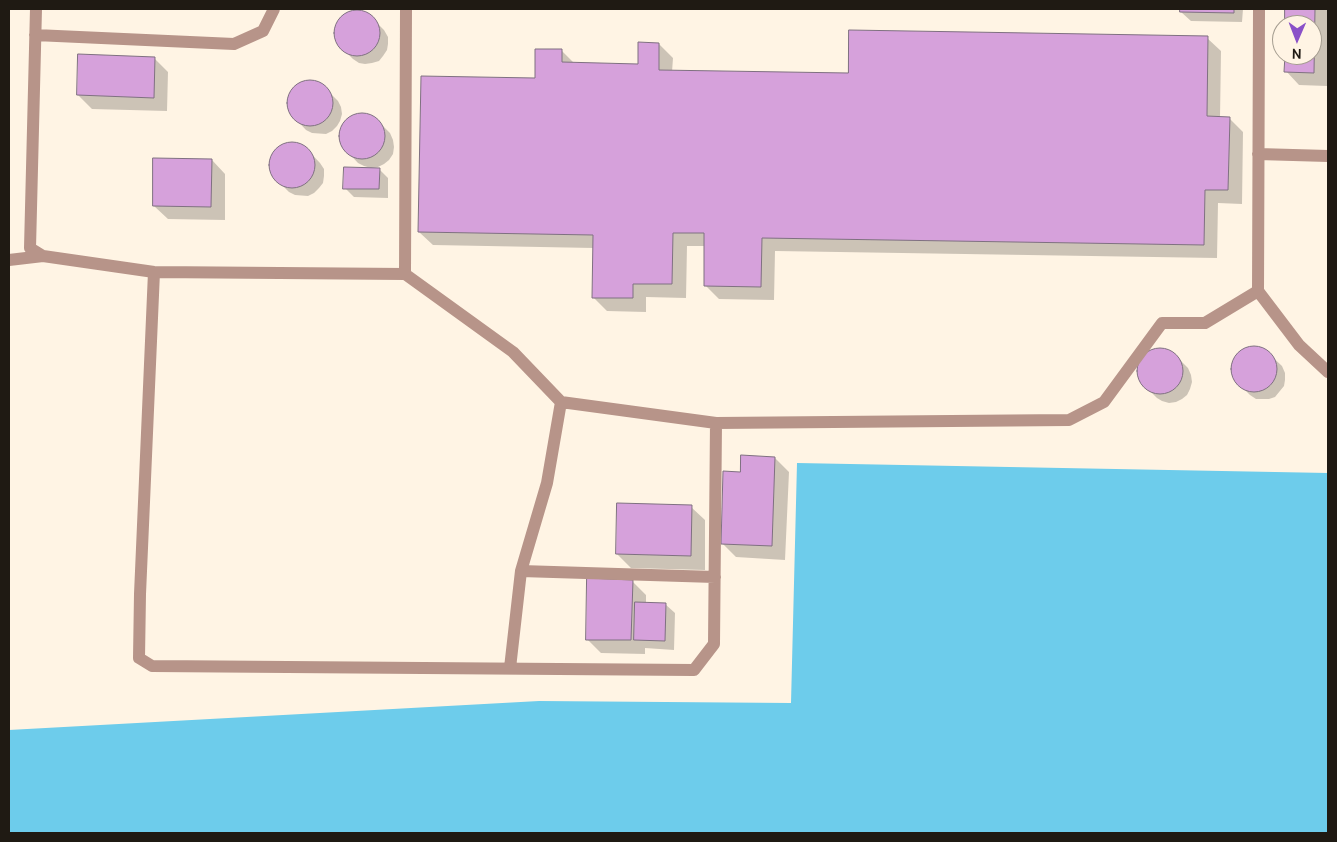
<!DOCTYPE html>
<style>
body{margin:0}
#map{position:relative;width:1337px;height:842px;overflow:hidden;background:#fff4e4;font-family:Cabin,sans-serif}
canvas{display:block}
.frame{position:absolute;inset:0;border:10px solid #1f1a13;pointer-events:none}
.north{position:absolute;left:1272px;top:15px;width:50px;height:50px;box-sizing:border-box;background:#fff4e4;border:1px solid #a59d90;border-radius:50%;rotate:181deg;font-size:14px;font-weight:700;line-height:20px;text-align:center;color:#1f1a13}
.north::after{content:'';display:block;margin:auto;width:18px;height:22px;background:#8a51c8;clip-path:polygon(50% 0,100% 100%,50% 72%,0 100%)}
</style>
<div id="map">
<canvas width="1337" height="842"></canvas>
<div class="frame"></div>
<div class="north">N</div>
</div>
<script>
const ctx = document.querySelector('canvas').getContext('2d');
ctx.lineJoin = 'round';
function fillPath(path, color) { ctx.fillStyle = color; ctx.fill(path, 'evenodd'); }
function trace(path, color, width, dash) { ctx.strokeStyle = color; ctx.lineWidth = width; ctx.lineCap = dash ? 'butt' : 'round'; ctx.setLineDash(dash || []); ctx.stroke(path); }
const water = new Path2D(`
 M797 463 1328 473V833H9V730L539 701 791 703Z`);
const shadow = new Path2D(`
 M1181 9H1243L1242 22 1191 21 1181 12Z
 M1287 9H1328L1327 86 1299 85 1286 71V55H1312V25H1286Z
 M355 11 362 12 369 15 384 30 388 37V44L387 50 383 56 379 61 372 63 365 64 359 63 353 59 338 44 336 38 335 30 337 23 341 17 348 13Z
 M1207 38 1221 51 1220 118H1229L1243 132 1242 204 1218 203 1217 258 775 251 774 300 719 299 705 285V246H687L686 298 646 297V312L607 311 593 297 594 248 433 245 419 232 536 79 562 51 575 64 639 65 659 44 673 58 672 72 849 75Z
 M154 58 168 72 167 111 92 109 78 95Z
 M308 81 316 82 322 85 338 101 341 107 342 114 340 121 337 126 332 131 326 134 312 133 306 130 292 115 289 108 288 101 290 94 295 88 301 83Z
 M360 114 368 115 375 118 390 133 393 140 394 147 393 154 389 160 384 164 378 167 371 168 364 166 358 163 344 148 341 141V134L343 127 347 120 353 116Z
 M291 143 298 144 305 147 320 163 324 169V176L323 183 319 188 314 193 308 196 295 195 289 192 274 177 272 170 271 163 273 156 277 150 284 145Z
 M212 160 225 174V220L168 219 154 206Z
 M379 169 388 178V198L354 197 345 188Z
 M1252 347 1259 348 1266 351 1282 366 1285 373V380L1284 386 1275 397 1269 399H1256L1250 395 1235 380 1233 374 1232 367 1234 359 1238 353 1245 349Z
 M1158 350H1166L1173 353 1188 368 1191 375 1192 382 1190 389 1187 395 1182 399 1176 402 1169 403 1162 401 1157 398 1142 383 1139 376V369L1141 362 1145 356 1151 352Z
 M775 458 789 472 785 560 736 557 722 543 742 473Z
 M691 507 705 520V570L631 568 617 554Z
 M632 581 646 595V603L665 604 675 613 674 650 645 648V654L601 653 587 639Z`);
const building = new Path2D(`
 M1180 9H1234V13L1180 12Z
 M1285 9H1315L1314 73 1284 72 1285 55H1312V25H1285Z
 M334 33a23 23 0 1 1 46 0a23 23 0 1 1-46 0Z
 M849 30 1208 36 1207 116 1230 117 1228 190H1205L1204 245 762 238 761 287 704 286V233H673L672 284H633V298H592L593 235 418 232 421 76 535 78V49H562V62L638 64V42L659 43V70L848 73Z
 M78 54 155 57 154 98 77 95Z
 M287 103a23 23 0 1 1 46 0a23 23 0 1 1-46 0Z
 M339 136a23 23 0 1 1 46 0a23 23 0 1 1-46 0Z
 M269 165a23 23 0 1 1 46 0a23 23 0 1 1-46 0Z
 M153 158 212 159 211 207 153 206Z
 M344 167 380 168 379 189H343Z
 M1231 369a23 23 0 1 1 46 0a23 23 0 1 1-46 0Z
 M1137 371a23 23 0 1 1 46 0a23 23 0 1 1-46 0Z
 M741 455 775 457 772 546 721 544 723 471 740 472Z
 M617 503 692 505 691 556 616 554Z
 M587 578 633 580 631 640H586Z
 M635 602 666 603 665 641 634 640Z`);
const service = new Path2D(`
 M36 9 30 248 43 256 154 272 405 274 513 352 561 402 716 423 1069 420 1104 402 1162 323H1205L1258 291
 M1259 9 1258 291 1299 345 1328 372
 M35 35 234 44 263 31 274 9
 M1258 154 1328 156
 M9 260 43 256
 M154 272 140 594 139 658 152 666 694 670 714 644 716 423
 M405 274 406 9
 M521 571 715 577
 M510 668 521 571 547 483 561 402`);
fillPath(water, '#6dcceb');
fillPath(shadow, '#0003');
fillPath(building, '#d6a1db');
trace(building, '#7f7080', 1);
trace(service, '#b79489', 12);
</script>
